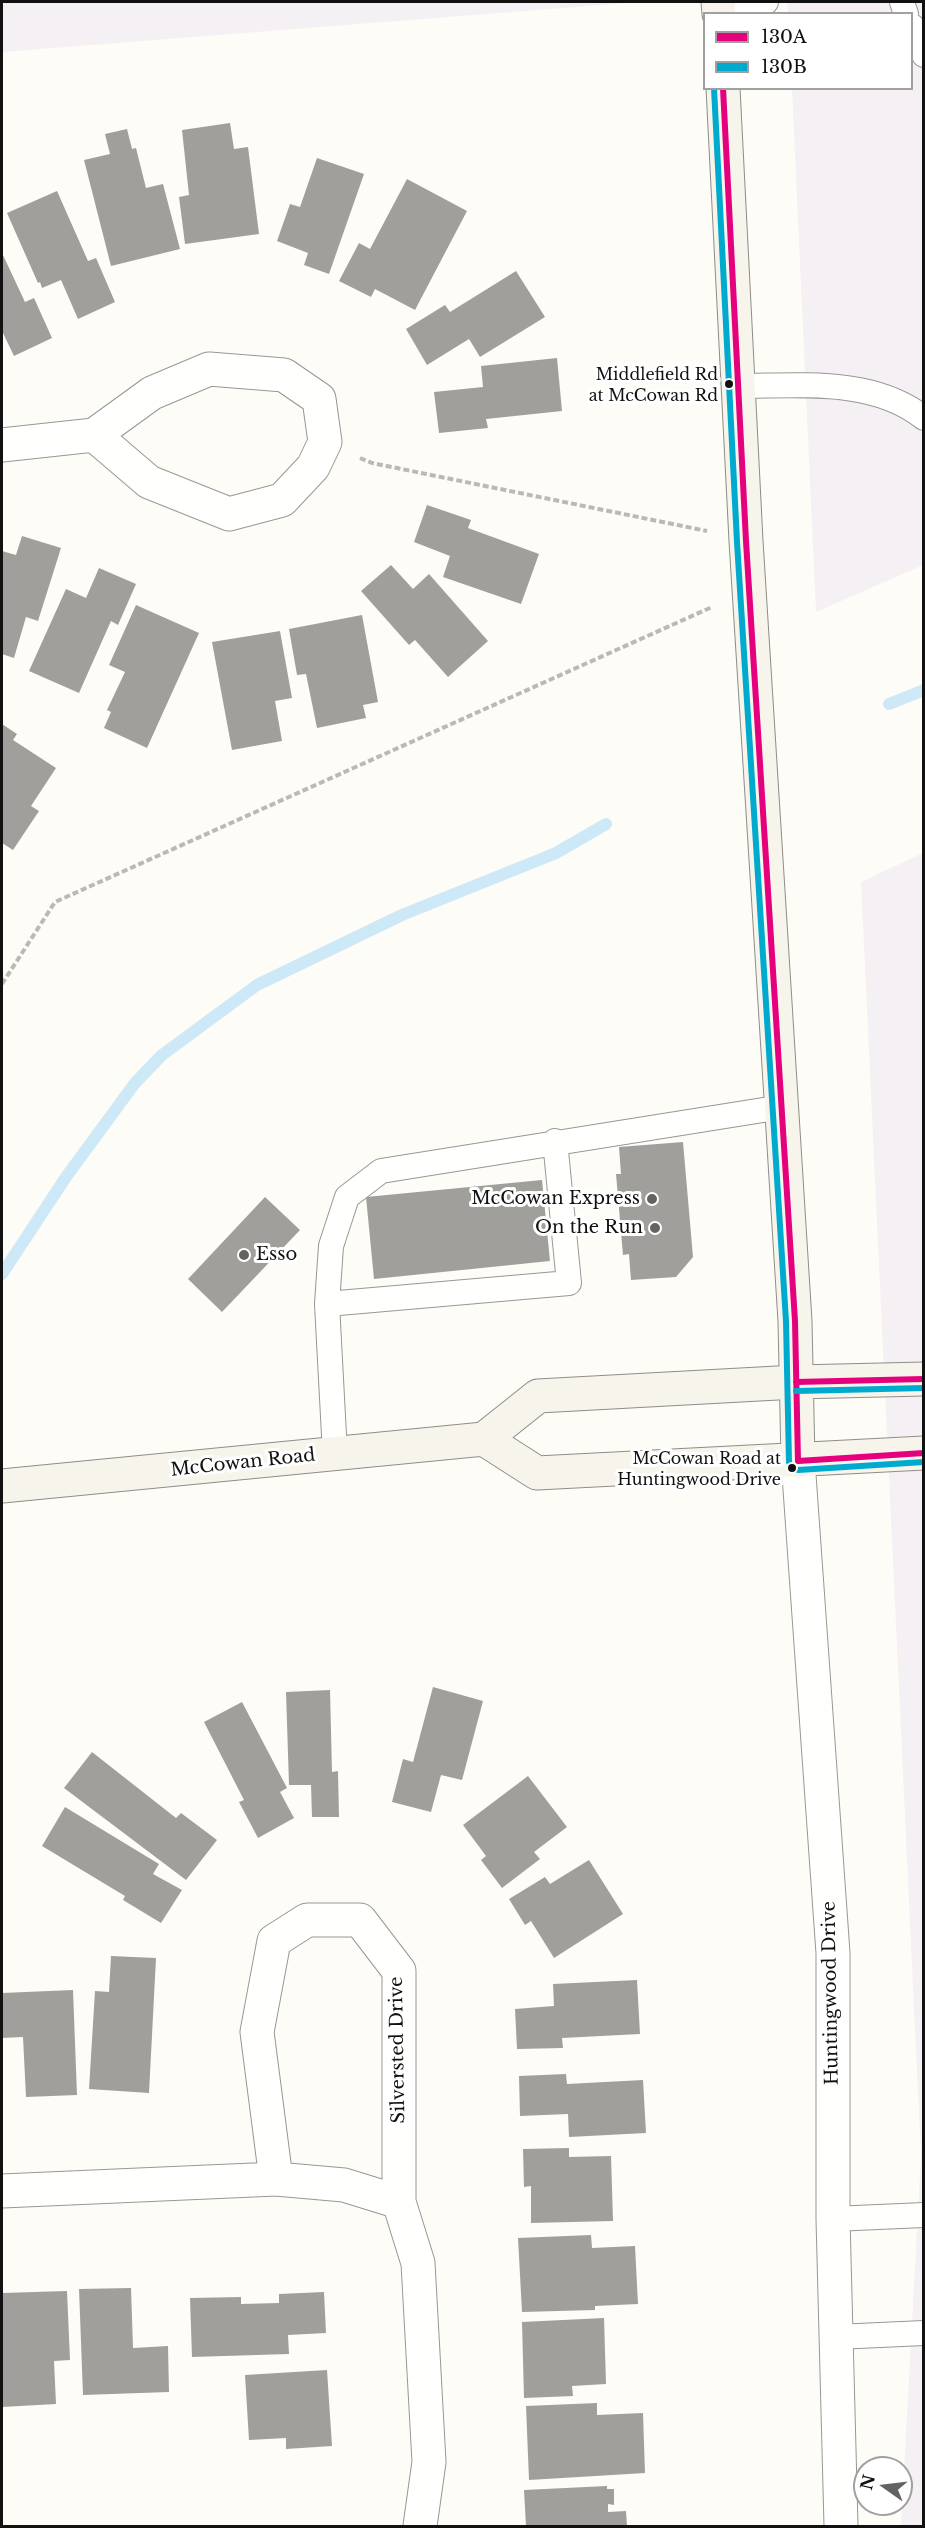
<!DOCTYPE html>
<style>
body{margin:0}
#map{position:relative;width:925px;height:2528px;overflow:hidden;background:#fdfcf7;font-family:"Libre Baskerville",serif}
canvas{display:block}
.frame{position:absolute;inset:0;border:3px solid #111;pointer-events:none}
.legend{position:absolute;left:703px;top:12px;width:210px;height:78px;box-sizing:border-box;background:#fff;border:2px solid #a0a0a0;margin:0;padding:8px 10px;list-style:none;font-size:18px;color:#111}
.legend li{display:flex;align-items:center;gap:12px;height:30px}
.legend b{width:30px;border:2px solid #a0a0a0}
.north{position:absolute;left:853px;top:2456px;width:60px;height:60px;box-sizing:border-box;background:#fff;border:2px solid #a0a0a0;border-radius:50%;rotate:284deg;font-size:16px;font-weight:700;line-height:24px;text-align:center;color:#111}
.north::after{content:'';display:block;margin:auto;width:21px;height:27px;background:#646362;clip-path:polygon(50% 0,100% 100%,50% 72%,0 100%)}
</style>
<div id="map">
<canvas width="925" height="2528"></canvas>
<div class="frame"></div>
<ul class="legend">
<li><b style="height:8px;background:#e5007d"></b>130A</li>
<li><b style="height:8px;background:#00a9ce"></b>130B</li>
</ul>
<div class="north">N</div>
</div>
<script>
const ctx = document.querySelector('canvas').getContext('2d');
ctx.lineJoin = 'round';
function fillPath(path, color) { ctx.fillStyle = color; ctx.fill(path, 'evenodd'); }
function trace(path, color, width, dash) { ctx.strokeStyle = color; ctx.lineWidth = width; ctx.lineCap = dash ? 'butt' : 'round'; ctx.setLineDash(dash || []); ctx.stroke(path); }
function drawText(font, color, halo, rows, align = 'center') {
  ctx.font = font + ' "Libre Baskerville",serif'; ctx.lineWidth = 6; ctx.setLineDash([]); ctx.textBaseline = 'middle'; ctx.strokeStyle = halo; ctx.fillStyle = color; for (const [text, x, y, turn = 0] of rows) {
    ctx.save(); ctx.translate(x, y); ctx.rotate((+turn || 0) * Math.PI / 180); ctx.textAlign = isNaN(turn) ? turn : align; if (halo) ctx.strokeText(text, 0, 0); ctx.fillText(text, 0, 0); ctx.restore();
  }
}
const industrial = new Path2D(`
 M2 2H639L2 52Z
 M787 2H924L923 565 816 612 792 89 912 88V14L788 13Z
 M923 853V2526H901L921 2156 861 882Z`);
const stream = new Path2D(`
 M889 704 924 690
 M2 1274 66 1177 135 1083 162 1055 257 985 402 915 556 853 606 824`);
const building = new Path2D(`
 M230 123 234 149 248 147 259 234 185 244 179 197 189 195 182 130Z
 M127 129 132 149 136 148 146 188 163 184 180 249 111 266 84 160 110 154 105 134Z
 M317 158 364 174 329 274 304 265 308 253 277 241 290 204 300 207Z
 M407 179 467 211 415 310 375 289 371 297 339 281 359 243 370 249Z
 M57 191 88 261 96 258 115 302 78 319 61 280 42 288 40 282 38 283 7 213Z
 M2 253 25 302 34 298 52 338 14 356 2 331Z
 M516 271 545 317 480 357 469 339 427 365 406 329 445 305 450 312Z
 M557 358 562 411 486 419 488 428 439 433 434 392 483 387 481 366Z
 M427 505 471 520 468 528 539 554 521 604 443 577 450 556 414 542Z
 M22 536 61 548 38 621 26 617 14 658 2 654V551L16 555Z
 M391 565 413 589 429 574 488 641 448 677 415 640 409 645 361 591Z
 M99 568 136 584 118 625 111 621 79 693 29 671 66 589 86 598Z
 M136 605 199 633 147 748 104 728 111 712 107 710 125 672 109 665Z
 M362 615 378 702 363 705 366 718 317 728 306 674 297 675 289 629Z
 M280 631 292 698 275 701 282 741 232 750 212 642Z
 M2 724 17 734 13 740 56 768 31 806 39 811 13 850 2 843Z
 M683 1142 693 1257 676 1277 631 1280 629 1254 623 1255 616 1174H621L619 1147Z
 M542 1180 550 1261 374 1279 366 1197Z
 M265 1197 300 1230 222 1312 188 1279Z
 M433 1687 483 1701 462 1780 441 1775 431 1812 392 1802 403 1759 413 1762Z
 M330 1690 332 1772 338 1771 339 1817H312L311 1785H289L286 1692Z
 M242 1702 287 1788 280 1792 294 1818 258 1838 239 1802 244 1800 204 1722Z
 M92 1752 176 1818 181 1813 217 1840 186 1880 64 1788Z
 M528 1776 567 1827 534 1852 540 1859 502 1888 481 1860 486 1856 463 1825Z
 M65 1807 159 1864 153 1874 182 1890 161 1923 123 1900 125 1896 42 1846Z
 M589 1860 623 1914 554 1958 531 1921 525 1925 509 1899 545 1877 550 1884Z
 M111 1956 156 1958 149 2093 89 2089 95 1991 109 1992Z
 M637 1980 640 2034 562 2038 563 2048 517 2049 515 2009 554 2006 553 1984Z
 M73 1990 77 2095 26 2097 23 2037 2 2038V1993Z
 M566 2074 567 2084 643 2080 646 2133 569 2137 568 2114 520 2116 519 2076Z
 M569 2148V2157L611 2156 613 2221 531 2223V2186L524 2187 523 2149Z
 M591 2235 592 2248 635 2246 638 2304 595 2306V2310L522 2312 518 2238Z
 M131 2288 133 2348 168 2346 169 2392 83 2395 79 2289Z
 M67 2291 70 2360 54 2361 56 2404 2 2407V2293Z
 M324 2292 326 2333 288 2335 289 2354 192 2357 190 2298 241 2297V2304L279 2303V2294Z
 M604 2318 606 2384 572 2386 573 2396 524 2398 522 2322Z
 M327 2370 332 2446 286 2449V2438L249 2440 245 2375Z
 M597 2403V2415L643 2413 645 2473 529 2480 526 2406Z
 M607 2486V2489H614V2505L608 2504V2512L626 2511 627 2526H526L524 2490Z`);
const path = new Path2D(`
 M360 458 372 463 707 531
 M2 984 55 902 712 607`);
const service = new Path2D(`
 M902 2 906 14
 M730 14 766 2
 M912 26 924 55
 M738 386C798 386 873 377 924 418
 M327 1304 569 1283 555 1141
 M335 1454 327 1304 331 1246 347 1197 381 1171 782 1107
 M833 2219 924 2215
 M836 2337 924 2333`);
const minor = new Path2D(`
 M2 445 94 435 152 393 209 369 284 375 319 399 325 442 313 467 282 500 229 514 149 482 94 435
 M276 2179 257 2032 274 1941 307 1920H360L399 1971V2202
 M2 2191 276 2179 344 2185 399 2202 418 2263 429 2462 420 2526`);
const tertiary = new Path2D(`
 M798 1461 833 1953V2219L841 2526`);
const secondary = new Path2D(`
 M718 2 719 14
 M723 88 746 541 795 1321 798 1461
 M484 1439 537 1473 924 1453
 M2 1486 484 1439 538 1396 796 1382 924 1379`);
const bus1 = new Path2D(`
 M723 88 746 541 795 1321 798 1461 924 1453
 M796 1382 924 1379`);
const bus2 = new Path2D(`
 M714 88 737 542 786 1321 789 1462 792 1468 798 1470 924 1462
 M796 1391 924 1388`);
const markers = [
 [729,384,5,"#111"],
 [652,1199,6,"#646362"],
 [655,1228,6,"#646362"],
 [244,1255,6,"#646362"],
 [792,1468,5,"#111"]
];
const busNames = [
 ["Middlefield Rd",718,375],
 ["at McCowan Rd",718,396],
 ["McCowan Road at",781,1459],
 ["Huntingwood Drive",781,1480]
];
const poiNames = [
 ["McCowan Express",640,1199],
 ["On the Run",643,1228],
 ["Esso",256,1255,"left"]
];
const streetNames = [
 ["McCowan Road",243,1463,-6],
 ["Huntingwood Drive",831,1993,-91],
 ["Silversted Drive",398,2050,-91]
];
fillPath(industrial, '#f5f0f3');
trace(stream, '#cde8f7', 12);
fillPath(building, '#a19f9c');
trace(service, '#979795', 26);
trace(minor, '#979795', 35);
trace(tertiary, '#979795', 35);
trace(secondary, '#8e8d8b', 35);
trace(path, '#b9b9b8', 4, [6, 3]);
trace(service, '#fffffe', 24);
trace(minor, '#fffffe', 33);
trace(tertiary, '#fffffe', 33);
trace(secondary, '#f6f4eb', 33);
trace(bus1, '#e5007d', 6);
trace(bus2, '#00a9ce', 6);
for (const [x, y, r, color] of markers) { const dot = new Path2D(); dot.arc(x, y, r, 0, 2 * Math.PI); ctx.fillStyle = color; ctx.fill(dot); trace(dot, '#fff', 2); }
drawText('16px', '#111', '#fff', busNames, 'right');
drawText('18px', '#111', '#fff', poiNames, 'right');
drawText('18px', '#111', '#fff', streetNames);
</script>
